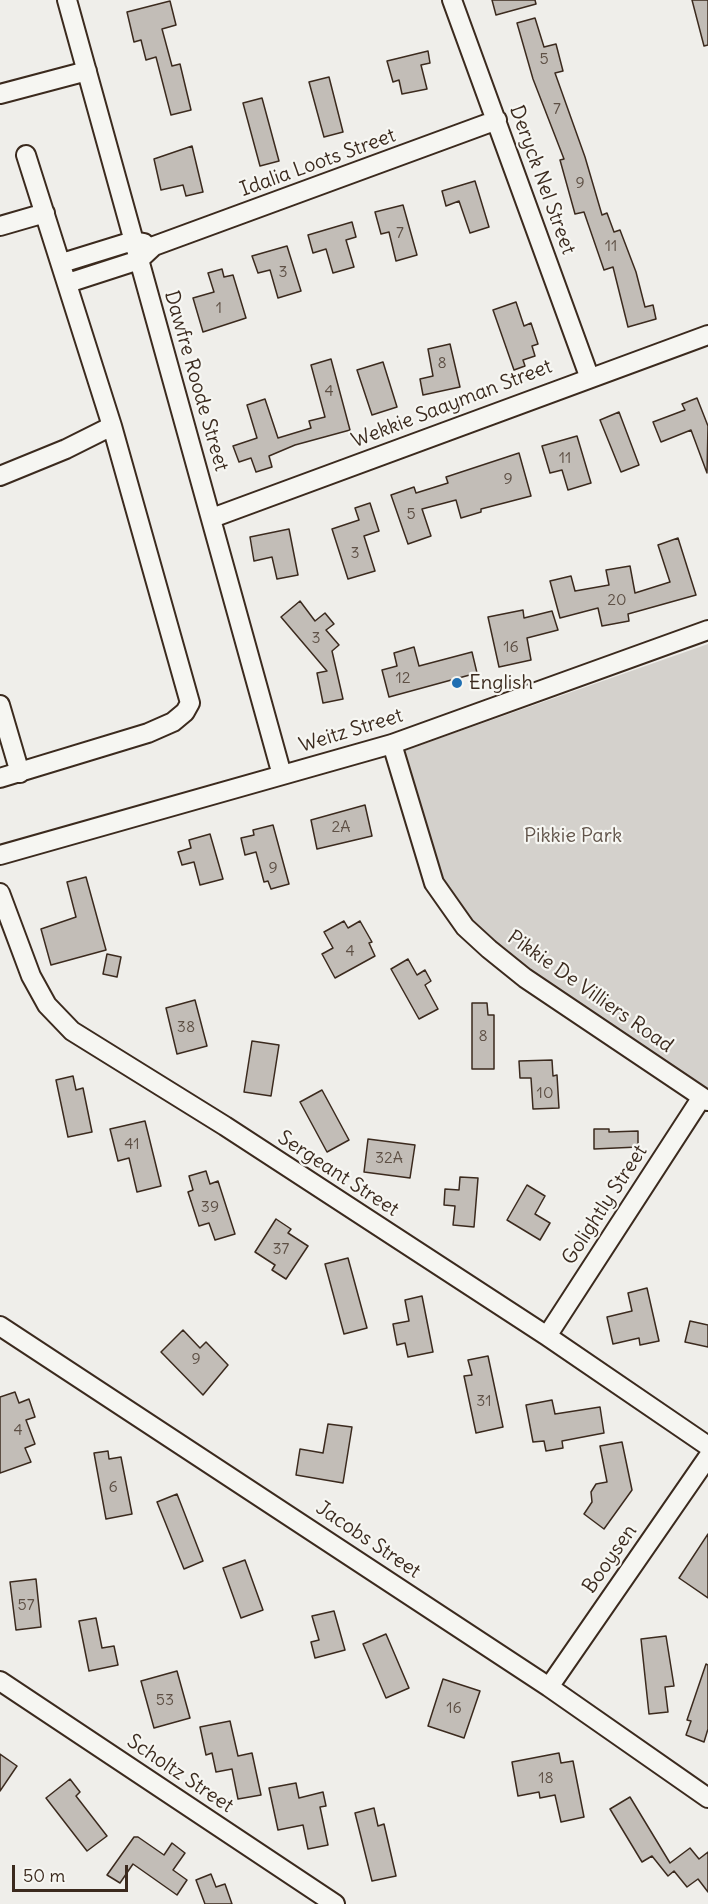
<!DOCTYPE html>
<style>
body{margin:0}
#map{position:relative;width:708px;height:1904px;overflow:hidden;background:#efeeea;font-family:Delius,sans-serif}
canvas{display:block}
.scale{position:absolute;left:12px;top:1865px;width:116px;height:27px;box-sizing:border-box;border:3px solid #3b2a1e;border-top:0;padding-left:8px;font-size:18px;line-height:21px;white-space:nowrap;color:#3b2a1e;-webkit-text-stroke:4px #f6f6f2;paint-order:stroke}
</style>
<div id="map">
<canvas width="708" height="1904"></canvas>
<div class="scale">50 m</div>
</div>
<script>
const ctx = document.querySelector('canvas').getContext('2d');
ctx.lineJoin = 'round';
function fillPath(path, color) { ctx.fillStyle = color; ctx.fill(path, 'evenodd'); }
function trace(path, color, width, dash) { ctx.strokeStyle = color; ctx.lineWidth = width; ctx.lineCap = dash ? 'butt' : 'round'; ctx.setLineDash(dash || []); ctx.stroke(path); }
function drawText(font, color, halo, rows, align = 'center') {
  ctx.font = font + ' Delius,sans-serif'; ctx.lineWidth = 4.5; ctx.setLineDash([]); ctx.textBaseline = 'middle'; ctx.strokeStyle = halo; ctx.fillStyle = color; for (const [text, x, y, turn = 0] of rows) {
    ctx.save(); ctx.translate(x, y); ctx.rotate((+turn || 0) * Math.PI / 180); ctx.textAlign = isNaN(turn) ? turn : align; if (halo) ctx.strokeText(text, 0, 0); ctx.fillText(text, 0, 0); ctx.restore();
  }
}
const green = new Path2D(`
 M708 644V1098L489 948 437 887 395 754Z`);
const building = new Path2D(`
 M492 0H535L536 4 496 15Z
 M692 0H708V45L704 46Z
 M170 1 176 25 162 29 172 66 180 64 191 110 171 115 156 57 146 60 141 40 134 42 127 12Z
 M535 18 544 47 556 44 563 71 555 73 585 157 602 215 607 213 614 232 620 230 636 272 645 307 653 305 656 319 628 327 613 267 604 270 584 212 575 214 560 160 564 159 533 79 517 23Z
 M428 51 430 63 421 65 427 89 402 94 399 80 393 82 387 61Z
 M329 77 343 132 324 137 309 82Z
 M262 98 279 161 260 166 243 103Z
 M192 146 203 192 186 196 183 185 161 190 154 159Z
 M475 181 489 227 470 233 459 201 446 206 442 191Z
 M403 205 417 255 396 261 389 232 381 234 375 212Z
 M352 222 356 237 346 240 354 267 333 273 326 249 313 253 308 235Z
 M287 246 301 291 278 298 270 270 258 273 252 256Z
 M222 269 224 277 233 275 246 318 203 332 193 298 214 292 208 273Z
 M516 302 524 326 531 323 538 344 532 346 535 356 523 360 525 366 514 370 493 310Z
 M450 344 460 387 423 395 420 379 433 376 428 349Z
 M331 359 350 430 295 445 269 456 272 467 256 472 251 458 239 462 233 446 257 438 247 405 265 399 278 438 311 428 309 421 325 417 311 365Z
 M383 362 397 407 372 415 357 370Z
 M697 398 708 426 707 473 691 430 661 442 653 422 685 410 682 404Z
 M619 412 639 465 621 472 600 420Z
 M577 436 591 483 568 490 562 470 550 473 542 446Z
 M519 453 531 496 481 509V512L461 518 456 500 422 509 431 536 408 544 391 495 414 487 416 493 448 483 446 477Z
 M370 503 379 531 364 536 375 571 348 579 332 529 359 520 355 508Z
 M289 529 298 575 277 579 272 557 254 561 250 537Z
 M678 538 696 595 628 614 629 621 602 626 598 608 560 618 550 581 571 576 575 591 609 585 606 570 630 566 635 593 670 582 658 545Z
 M300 601 315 621 325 613 334 624 326 630 339 645 332 651 343 699 323 703 317 673 327 671 281 617Z
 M523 610 524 618 552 611 558 630 527 638 531 660 499 667 488 617Z
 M414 647 419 666 472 652 477 673 389 697 382 670 397 666 394 653Z
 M365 805 372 836 317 849 311 820Z
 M273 825 289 884 271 889 268 881 264 882 256 852 245 855 241 838 254 835 253 830Z
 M210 834 223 879 200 885 194 862 182 865 178 852 191 848 189 840Z
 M86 877 106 950 51 965 41 929 76 917 67 882Z
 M344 921 348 928 360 921 372 942 369 943 375 956 335 978 322 954 333 948 324 932Z
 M107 954 121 957 117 977 103 974Z
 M408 959 417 975 425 970 431 981 425 985 438 1009 419 1019 391 969Z
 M195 1000 207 1046 177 1054 166 1008Z
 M472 1003H487L488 1015H494V1069H472Z
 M252 1041 279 1045 271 1096 244 1092Z
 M552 1060 553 1076 557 1075 559 1108 533 1109 531 1078H520L519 1061Z
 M73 1076 76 1090 83 1088 92 1132 68 1137 56 1080Z
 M322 1090 349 1140 327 1152 300 1102Z
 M145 1121 161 1186 137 1192 129 1158 118 1161 110 1129Z
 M594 1129H609V1132L638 1131V1147L594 1149Z
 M368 1139 415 1145 410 1178 364 1172Z
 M206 1171 210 1184 218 1181 235 1234 215 1240 209 1223 199 1226 188 1192 193 1190 189 1176Z
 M460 1177 478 1178 474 1227 453 1225 455 1206 444 1205 445 1189 459 1190Z
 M527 1185 545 1196 535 1214 550 1223 540 1240 507 1220Z
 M276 1219 291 1229 288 1233 308 1246 286 1279 272 1270 275 1265 255 1252Z
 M348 1258 367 1328 344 1334 325 1264Z
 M647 1288 659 1341 640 1345 639 1338 613 1344 607 1317 632 1311 628 1293Z
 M422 1296 433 1352 408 1357 405 1343 397 1345 393 1324 409 1321 405 1300Z
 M690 1321 708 1325V1347L685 1342Z
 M183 1330 200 1348 206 1342 228 1365 203 1395 161 1352Z
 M488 1356 503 1427 476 1433 464 1376 472 1375 468 1360Z
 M15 1392 19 1403 29 1399 35 1417 26 1420 35 1444 25 1448 31 1462 0 1473V1397Z
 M552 1400 555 1414 600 1407 604 1433 562 1441 563 1448 546 1451 544 1441 533 1442 526 1405Z
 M328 1424 352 1427 343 1483 296 1475 300 1449 323 1453Z
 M622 1442 632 1490 604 1529 584 1514 592 1502 591 1492 596 1484 607 1482 600 1446Z
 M108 1451 109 1459 121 1457 132 1514 106 1519 94 1453Z
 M177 1494 203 1561 184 1569 157 1502Z
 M708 1534V1598L679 1578Z
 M245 1560 263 1610 241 1618 223 1568Z
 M36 1579 41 1627 16 1630 10 1582Z
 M334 1611 345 1650 315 1658 311 1642 319 1640 312 1616Z
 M96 1618 102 1648 114 1646 118 1665 89 1671 79 1621Z
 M386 1634 409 1688 386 1698 363 1644Z
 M666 1636 674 1686 665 1687 668 1712 649 1714 641 1639Z
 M706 1664 708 1665V1729L704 1742 686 1735 691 1721 687 1720Z
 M177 1671 190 1718 154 1728 141 1681Z
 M443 1679 480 1691 464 1738 428 1726Z
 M230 1721 238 1756 252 1753 261 1795 238 1799 232 1769 216 1772 212 1753 206 1755 200 1727Z
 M559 1753 561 1763 573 1761 584 1817 561 1822 555 1795 540 1798 539 1792 518 1796 512 1762Z
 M0 1754 17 1766 0 1791Z
 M70 1779 80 1792 76 1796 107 1836 87 1851 46 1798Z
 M296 1783 299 1798 323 1792 326 1806 320 1807 328 1845 308 1849 303 1825 278 1830 269 1788Z
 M630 1797 670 1863 690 1848 699 1859 708 1852V1892L698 1879 687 1887 674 1871 668 1876 652 1856 642 1862 610 1809Z
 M374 1808 378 1826 384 1824 396 1876 372 1881 355 1813Z
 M134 1837H138L164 1855 172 1843 185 1853 173 1870 187 1880 177 1895 133 1864 120 1883 107 1875Z
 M211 1874 216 1887 225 1884 232 1904H205L196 1880Z`);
const minor = new Path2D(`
 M67 0 282 775
 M452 0 589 376
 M0 94 87 71
 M0 226 45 213
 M62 263 133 241 144 243
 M68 283 139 260 154 246 497 120
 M0 476 66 449 112 426
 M212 518 708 335
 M0 705 20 773
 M392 744 434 883 465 927 489 949 525 978 708 1101
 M0 778 148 733 173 722 185 712 190 703 112 426 26 155
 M0 855 392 744 708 630
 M0 893 31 976 47 1005 72 1031 225 1126 547 1336 708 1446
 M0 1326 549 1687 708 1798
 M547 1336 702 1097
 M0 1681 335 1904
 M549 1687 708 1457`);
const markers = [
 [457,683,6,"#1f6fb2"]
];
const numberNames = [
 ["5",544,59],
 ["7",557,109],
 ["9",580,183],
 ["7",400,233],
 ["11",611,246],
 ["3",283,272],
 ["1",219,308],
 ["8",442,363],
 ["4",329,391],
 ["11",565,458],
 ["9",508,479],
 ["5",411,514],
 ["3",355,553],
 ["20",617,600],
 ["3",316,638],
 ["16",511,647],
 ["12",403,678],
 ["2A",341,827],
 ["9",273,868],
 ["4",350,951],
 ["38",186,1027],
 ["8",483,1036],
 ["10",545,1093],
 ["41",132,1144],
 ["32A",389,1158],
 ["39",210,1207],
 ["37",281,1249],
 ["9",196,1359],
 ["31",484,1401],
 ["4",18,1430],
 ["6",113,1487],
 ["57",26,1605],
 ["53",165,1700],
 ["16",454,1708],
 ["18",546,1778]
];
const streetNames = [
 ["Idalia Loots Street",318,163,-20],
 ["Deryck Nel Street",542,180,70],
 ["Dawfre Roode Street",196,381,74],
 ["Wekkie Saayman Street",452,404,-21],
 ["Weitz Street",351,731,-17],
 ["Pikkie De Villiers Road",590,992,35],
 ["Sergeant Street",338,1174,33],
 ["Golightly Street",605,1205,-57],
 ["Jacobs Street",368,1540,34],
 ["Booysen",610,1559,-55],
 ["Scholtz Street",180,1774,34]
];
const poiNames = [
 ["English",469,683]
];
const parkNames = [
 ["Pikkie Park",573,836]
];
fillPath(green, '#d4d1cc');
fillPath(building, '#c2bdb7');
trace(building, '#3b2a1e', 1.5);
trace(minor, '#3b2a1e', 22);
trace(minor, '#f6f6f2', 18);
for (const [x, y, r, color] of markers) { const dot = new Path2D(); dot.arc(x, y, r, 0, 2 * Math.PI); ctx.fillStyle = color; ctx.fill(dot); trace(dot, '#f6f6f2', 2); }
drawText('16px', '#5d4f44', null, numberNames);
drawText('20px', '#3b2a1e', '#f6f6f2', streetNames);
drawText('20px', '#3b2a1e', '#f6f6f2', poiNames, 'left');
drawText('20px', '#61544a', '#f6f6f2', parkNames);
</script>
